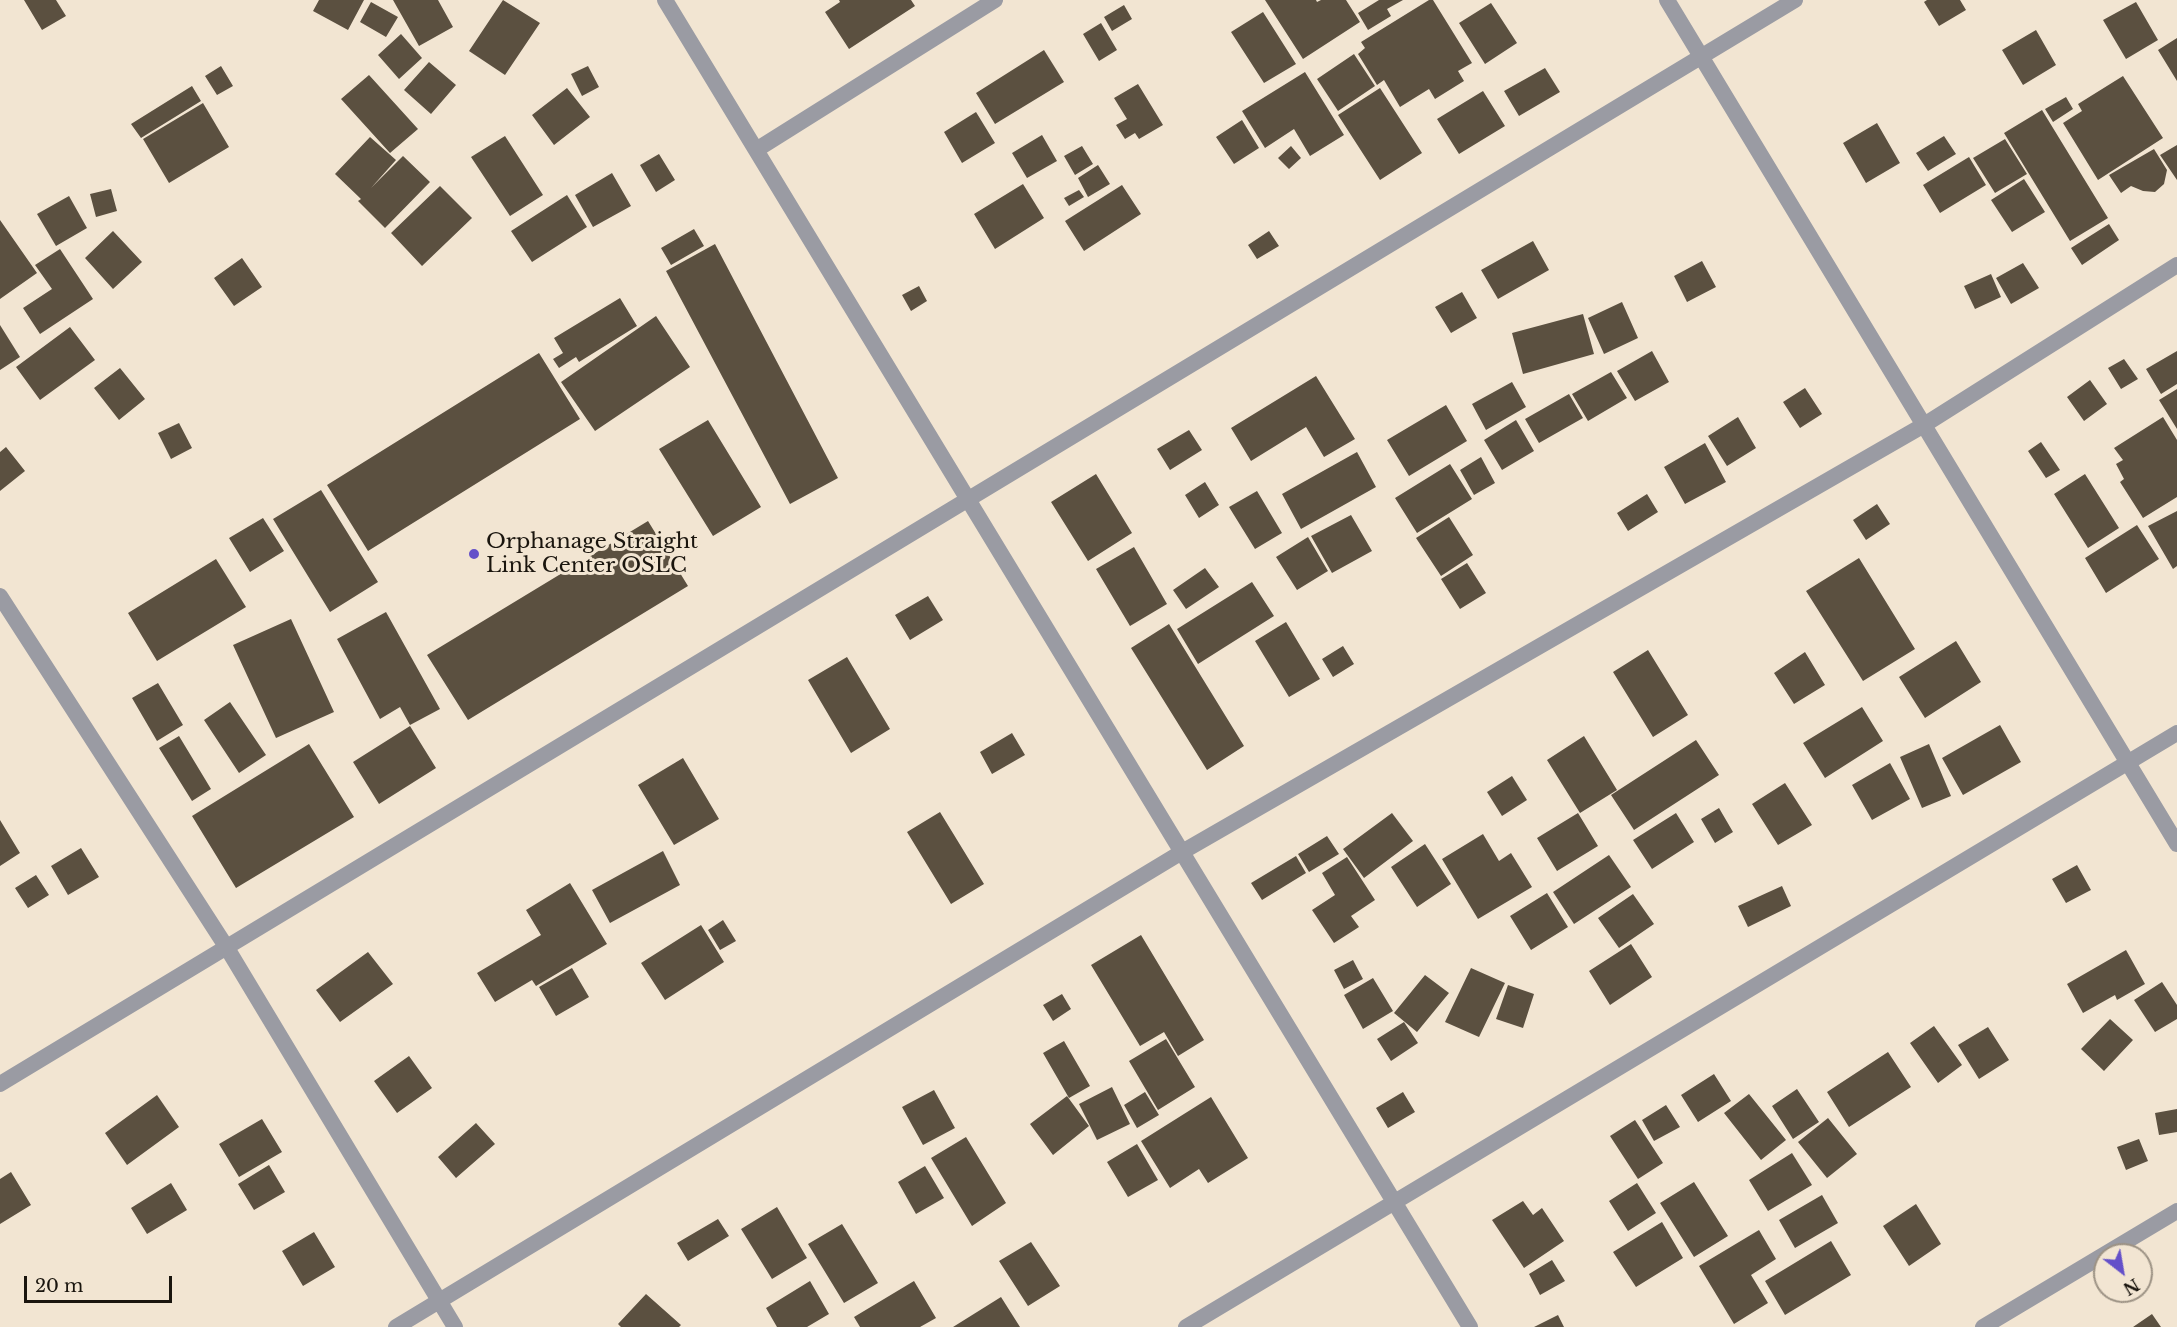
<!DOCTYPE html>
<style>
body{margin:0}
#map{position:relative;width:2177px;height:1327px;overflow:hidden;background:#f2e5d2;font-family:"Libre Baskerville",serif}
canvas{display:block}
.north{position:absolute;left:2093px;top:1243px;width:60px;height:60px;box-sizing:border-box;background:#f2e5d2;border:2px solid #9c9284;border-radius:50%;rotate:149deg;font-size:16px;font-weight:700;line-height:24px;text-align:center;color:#1a150e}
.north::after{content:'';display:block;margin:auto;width:21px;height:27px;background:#6450c9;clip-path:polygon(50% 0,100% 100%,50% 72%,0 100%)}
.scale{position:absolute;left:24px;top:1276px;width:148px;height:27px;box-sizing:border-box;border:3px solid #1a150e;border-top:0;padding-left:8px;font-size:18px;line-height:21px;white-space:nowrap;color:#1a150e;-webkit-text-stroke:4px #f2e5d2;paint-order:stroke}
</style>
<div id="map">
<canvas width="2177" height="1327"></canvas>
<div class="north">N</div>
<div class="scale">20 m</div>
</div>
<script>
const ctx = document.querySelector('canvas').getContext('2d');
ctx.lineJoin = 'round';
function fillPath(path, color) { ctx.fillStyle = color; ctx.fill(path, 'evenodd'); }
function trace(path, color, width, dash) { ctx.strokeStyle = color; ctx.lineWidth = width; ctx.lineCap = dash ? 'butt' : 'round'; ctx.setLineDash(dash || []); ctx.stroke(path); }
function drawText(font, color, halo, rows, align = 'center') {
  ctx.font = font + ' "Libre Baskerville",serif'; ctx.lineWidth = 6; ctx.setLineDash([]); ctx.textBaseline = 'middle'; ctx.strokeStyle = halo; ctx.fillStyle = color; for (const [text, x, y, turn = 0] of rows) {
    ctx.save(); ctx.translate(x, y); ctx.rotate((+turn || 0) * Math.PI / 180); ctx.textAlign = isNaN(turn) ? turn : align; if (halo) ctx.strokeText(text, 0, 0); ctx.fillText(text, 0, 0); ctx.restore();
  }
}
const building = new Path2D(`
 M24 0H56L66 16 42 30Z
 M319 0H364L348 30 313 11Z
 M393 0H438L453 27 419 46Z
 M503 0 540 23 505 75 469 51Z
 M839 0H911L915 6 849 49 825 12 840 2Z
 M1265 0H1316L1317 2 1321 0H1346L1360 22 1303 59Z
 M1379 0H1403L1387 9 1391 16 1368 30 1358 13Z
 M1429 0H1433L1472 63 1458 71 1464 81 1435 99 1429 89 1400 107 1384 80 1377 85 1358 54 1365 48 1361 42Z
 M1927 0H1960L1966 10 1939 26 1924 2Z
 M371 2 398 17 386 37 360 22Z
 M2136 2 2158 40 2126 59 2103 20Z
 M1491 3 1517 43 1485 64 1459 23Z
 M1124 5 1132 19 1112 31 1104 17Z
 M1263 12 1296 64 1264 83 1231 32Z
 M1101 23 1117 50 1099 61 1083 34Z
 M2036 30 2056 65 2023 85 2002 50Z
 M401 34 422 58 399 79 378 55Z
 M2177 38V81L2158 50Z
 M1044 50 1064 82 995 124 976 93Z
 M1354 54 1375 86 1338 111 1317 79Z
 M429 62 456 85 431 114 404 90Z
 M221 66 233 86 217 95 205 76Z
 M588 66 599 87 582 96 571 74Z
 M1545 68 1560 92 1519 116 1504 91Z
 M1305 72 1344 135 1310 156 1294 129 1265 148 1242 111Z
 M369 75 418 129 390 153 341 99Z
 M2123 76 2163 138 2098 180 2063 123 2082 111 2078 104Z
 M1138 84 1163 125 1139 139 1135 133 1125 139 1116 125 1127 119 1114 98Z
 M192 86 201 101 141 138 131 124Z
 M567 88 590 117 554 145 532 115Z
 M1380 88 1422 153 1380 180 1338 115Z
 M1483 91 1505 126 1459 154 1437 119Z
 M2066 97 2073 109 2053 122 2045 109Z
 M203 103 229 147 169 183 143 139Z
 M2042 110 2108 218 2070 241 2004 133Z
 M976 112 995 143 962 163 944 132Z
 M1242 120 1259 148 1234 164 1216 137Z
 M1877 123 1900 163 1866 183 1843 143Z
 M1042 135 1057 161 1027 178 1012 153Z
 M505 136 543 195 510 216 471 157Z
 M1944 136 1956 154 1928 171 1916 153Z
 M370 137 396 160 371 188 403 156 430 182 385 228 358 201 361 199 335 174Z
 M2005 139 2027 174 1995 193 1973 158Z
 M2177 145V180L2160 155Z
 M1082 146 1093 164 1075 175 1064 156Z
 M1291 146 1301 158 1289 169 1278 158Z
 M2154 149 2167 170 2164 184 2155 192 2143 191 2131 186 2121 193 2109 175Z
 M659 154 675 180 656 192 640 165Z
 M1969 157 1986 185 1940 213 1923 185Z
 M1098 165 1110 184 1088 197 1078 178Z
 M612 173 631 206 593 227 575 195Z
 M2024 179 2045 212 2012 232 1991 200Z
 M1023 184 1044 218 995 249 974 214Z
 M1122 185 1141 214 1084 251 1065 221Z
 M440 186 472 218 422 266 391 233Z
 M111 189 117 211 96 217 90 194Z
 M1079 190 1084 197 1069 206 1064 198Z
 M567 195 587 227 532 262 511 231Z
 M69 196 87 228 56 246 37 214Z
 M0 220 37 273 0 299Z
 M2109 224 2119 240 2082 265 2071 248Z
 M694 229 704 246 671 265 661 248Z
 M113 231 142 262 113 289 85 258Z
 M1269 231 1279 246 1257 259 1248 245Z
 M1533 241 1549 270 1498 299 1481 270Z
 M715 244 838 478 790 504 666 271Z
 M60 249 93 299 40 334 23 308 52 289 35 265Z
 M242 258 262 287 234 306 214 278Z
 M1702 261 1716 287 1687 302 1674 276Z
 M2023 263 2039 288 2011 304 1996 278Z
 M1991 274 2001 297 1975 309 1964 286Z
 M919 286 927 301 911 311 902 295Z
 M1462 292 1477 318 1451 333 1435 307Z
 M620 298 637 326 579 362 576 357 559 368 553 359 563 353 554 338Z
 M1622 302 1638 338 1604 354 1588 318Z
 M1583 314 1594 354 1523 374 1512 333Z
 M656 316 690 367 595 431 561 382Z
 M0 325 20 357 0 370Z
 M70 327 95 360 40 400 16 367Z
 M1652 351 1669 382 1635 401 1617 371Z
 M2177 351V384L2161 394 2146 369Z
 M539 353 580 419 368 551 327 485Z
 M2124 359 2138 379 2121 389 2108 368Z
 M120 368 145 399 119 420 94 388Z
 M1611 372 1627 398 1588 421 1572 394Z
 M1316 376 1355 439 1324 457 1306 427 1251 461 1231 428Z
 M2090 380 2107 404 2084 421 2067 397Z
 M1512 382 1526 407 1486 430 1472 404Z
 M1805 388 1822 414 1800 428 1783 402Z
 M2177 389V429L2159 400Z
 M1569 394 1583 418 1539 443 1525 419Z
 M1446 405 1467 441 1409 476 1387 440Z
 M1738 417 1756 448 1727 466 1708 436Z
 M2163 417 2177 440V497L2143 518 2120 482 2124 479 2116 464 2123 460 2114 448Z
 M708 420 761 507 713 536 659 449Z
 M1516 420 1534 451 1502 470 1484 440Z
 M179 423 192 448 171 459 158 433Z
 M1189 430 1202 450 1170 470 1157 449Z
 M2041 442 2060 470 2046 478 2028 451Z
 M1705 443 1726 482 1685 504 1664 467Z
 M6 447 25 471 0 491V452Z
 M1357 452 1376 487 1301 529 1282 494Z
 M1481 457 1495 483 1474 495 1460 470Z
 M1450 464 1472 499 1417 533 1395 498Z
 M1096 474 1132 533 1088 561 1051 502Z
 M2085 474 2119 528 2088 548 2054 494Z
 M1205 482 1219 505 1199 518 1185 495Z
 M321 490 378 582 330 612 273 519Z
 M1257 491 1282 533 1255 549 1229 507Z
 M1647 494 1658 512 1628 531 1617 513Z
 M1877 504 1890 524 1866 540 1853 520Z
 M2177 511V566L2173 569 2148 526Z
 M1351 515 1372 551 1332 573 1311 536Z
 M1449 517 1473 555 1441 576 1416 538Z
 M263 518 284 551 250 572 229 538Z
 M648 521 688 586 468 720 427 655Z
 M2137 525 2159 559 2106 593 2085 558Z
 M1308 537 1328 571 1297 590 1276 557Z
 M1134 547 1167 604 1130 626 1096 569Z
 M1859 558 1915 649 1863 681 1806 591Z
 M216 559 246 607 157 661 128 613Z
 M1467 563 1486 593 1460 609 1441 579Z
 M1205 568 1219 587 1186 609 1173 590Z
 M1252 582 1274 616 1198 664 1177 629Z
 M928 596 943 620 910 640 895 615Z
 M386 612 440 709 410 725 400 707 380 719 337 639Z
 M291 619 334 712 276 738 233 645Z
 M1286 622 1320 679 1289 697 1255 641Z
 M1169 624 1244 746 1207 770 1131 648Z
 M1956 641 1981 682 1925 718 1899 677Z
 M1343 646 1354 664 1333 677 1322 659Z
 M1648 650 1688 715 1653 737 1613 672Z
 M1805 652 1825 685 1794 704 1774 673Z
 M847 657 890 729 851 753 808 680Z
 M158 683 183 725 157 741 132 698Z
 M230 702 266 755 239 773 204 720Z
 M1862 707 1883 741 1825 778 1803 743Z
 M2000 725 2021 762 1963 795 1942 758Z
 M410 726 436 768 379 804 353 762Z
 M1012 733 1025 755 992 774 980 752Z
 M179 736 211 789 192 801 159 748Z
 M1584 736 1617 790 1580 813 1547 760Z
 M1696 740 1719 775 1634 830 1611 795Z
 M309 744 354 817 236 888 192 816Z
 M1929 744 1951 796 1922 808 1900 757Z
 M683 758 719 819 674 845 638 785Z
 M1890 763 1910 799 1872 820 1852 785Z
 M1512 776 1527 800 1502 816 1487 792Z
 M1785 783 1812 825 1778 845 1752 804Z
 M1719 808 1733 832 1715 843 1701 819Z
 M940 812 984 884 951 904 907 832Z
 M1392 813 1413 841 1364 878 1343 849Z
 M1578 813 1598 846 1557 871 1537 838Z
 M1676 813 1694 842 1652 869 1633 840Z
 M0 820 20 853 0 866Z
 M1483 834 1499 861 1511 853 1532 887 1478 919 1442 859Z
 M1327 836 1339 854 1309 872 1298 854Z
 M1425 844 1451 884 1417 907 1391 867Z
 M81 848 99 877 68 895 51 866Z
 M663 851 680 885 610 923 592 890Z
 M1609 855 1631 887 1574 924 1553 892Z
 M1296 856 1306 873 1262 900 1251 883Z
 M1347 857 1375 900 1351 916 1359 927 1334 943 1312 910 1335 895 1322 873Z
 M2077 865 2091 890 2066 903 2052 879Z
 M36 875 49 895 28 908 15 888Z
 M570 883 607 944 536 986 532 980 495 1002 477 973 541 935 526 910Z
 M1782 886 1791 906 1748 927 1738 906Z
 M1547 893 1568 927 1531 950 1510 916Z
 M1633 894 1654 924 1619 948 1598 918Z
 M723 920 736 941 720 950 708 930Z
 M701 925 724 962 665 1000 641 963Z
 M1141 935 1204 1040 1178 1056 1164 1032 1140 1046 1091 965Z
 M1631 944 1652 977 1610 1005 1589 971Z
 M2126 950 2145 984 2117 1000 2115 995 2083 1013 2067 984Z
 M368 952 393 984 340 1022 316 990Z
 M1353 960 1363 979 1344 989 1334 970Z
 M572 968 589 997 556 1016 539 987Z
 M1471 968 1505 983 1479 1037 1445 1022Z
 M1425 975 1449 993 1417 1032 1394 1013Z
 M1373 978 1393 1011 1363 1029 1344 995Z
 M2162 982 2177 1005V1019L2155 1032 2134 1000Z
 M1508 985 1534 994 1523 1028 1496 1019Z
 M1062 994 1071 1009 1053 1021 1043 1005Z
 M2110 1019 2133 1040 2104 1071 2081 1049Z
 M1404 1022 1418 1043 1391 1061 1377 1039Z
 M1934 1026 1962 1065 1938 1083 1910 1043Z
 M1988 1027 2009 1060 1979 1079 1958 1045Z
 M1166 1039 1195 1087 1158 1110 1129 1061Z
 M1064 1041 1090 1086 1069 1098 1043 1053Z
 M1888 1052 1911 1087 1849 1127 1827 1092Z
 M409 1056 432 1088 397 1113 374 1081Z
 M1714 1074 1731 1101 1698 1122 1681 1095Z
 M1112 1087 1130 1124 1097 1140 1079 1104Z
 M1797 1089 1819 1122 1793 1139 1772 1106Z
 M934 1090 955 1128 923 1145 902 1107Z
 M1145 1092 1159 1115 1137 1128 1124 1105Z
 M1403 1092 1415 1112 1388 1128 1376 1108Z
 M1749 1094 1786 1140 1761 1160 1724 1113Z
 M157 1095 179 1127 127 1165 105 1133Z
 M1067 1096 1089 1126 1053 1155 1030 1124Z
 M1211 1097 1248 1158 1208 1183 1199 1169 1170 1188 1141 1141Z
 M1666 1105 1680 1127 1654 1141 1642 1120Z
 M2177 1109V1132L2159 1135 2155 1113Z
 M1828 1118 1857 1154 1827 1178 1798 1142Z
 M262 1119 282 1152 239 1177 219 1144Z
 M1635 1120 1663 1163 1638 1179 1610 1136Z
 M476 1123 495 1144 456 1178 438 1157Z
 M966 1137 1006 1203 972 1226 931 1158Z
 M2139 1139 2148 1161 2126 1170 2117 1147Z
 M1137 1144 1158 1180 1128 1197 1107 1162Z
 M1792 1153 1812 1185 1768 1211 1749 1180Z
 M269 1165 285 1192 254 1210 238 1184Z
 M925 1166 944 1198 916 1214 898 1182Z
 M11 1172 31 1205 0 1224V1179Z
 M1694 1182 1728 1236 1694 1257 1660 1203Z
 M171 1183 187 1210 147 1234 131 1208Z
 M1637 1183 1656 1213 1628 1231 1609 1201Z
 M1822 1195 1838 1223 1795 1248 1779 1220Z
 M1523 1201 1533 1215 1542 1208 1564 1241 1524 1268 1492 1220Z
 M1916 1204 1941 1244 1909 1266 1883 1226Z
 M777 1207 807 1258 772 1279 741 1229Z
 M718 1219 729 1236 688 1261 677 1243Z
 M1662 1222 1683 1258 1636 1287 1613 1252Z
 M842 1224 878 1283 844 1303 808 1244Z
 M1759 1230 1776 1259 1751 1275 1768 1303 1734 1324 1699 1266Z
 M314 1232 335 1267 303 1286 282 1251Z
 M1831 1241 1851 1275 1785 1315 1765 1281Z
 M1031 1242 1060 1286 1028 1306 999 1261Z
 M1552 1260 1565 1281 1540 1295 1529 1274Z
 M810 1281 829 1314 807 1327H777L766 1308Z
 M914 1281 936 1318 920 1327H860L854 1317Z
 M646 1294 681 1325 679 1327H621L618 1324Z
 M1001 1297 1020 1327H953Z
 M2152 1314 2161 1327H2133Z
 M1558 1315 1564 1327H1534Z`);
const minor = new Path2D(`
 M665 0 1470 1327
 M1667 0 2177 844
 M756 150 995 0
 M0 596 227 948 455 1327
 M0 1084 1795 0
 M396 1327 1182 852 1924 425 2177 265
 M1186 1327 2177 733
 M1983 1327 2177 1211`);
const markers = [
 [474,554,6,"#6450c9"]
];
const poiNames = [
 ["Orphanage Straight",486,542],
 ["Link Center OSLC",486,566]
];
fillPath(building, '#5b5040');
trace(minor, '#9a9ba3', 16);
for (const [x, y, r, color] of markers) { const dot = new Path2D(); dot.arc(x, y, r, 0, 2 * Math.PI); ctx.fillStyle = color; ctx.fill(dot); trace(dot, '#f2e5d2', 2); }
drawText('21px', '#1a150e', '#f2e5d2', poiNames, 'left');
</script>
